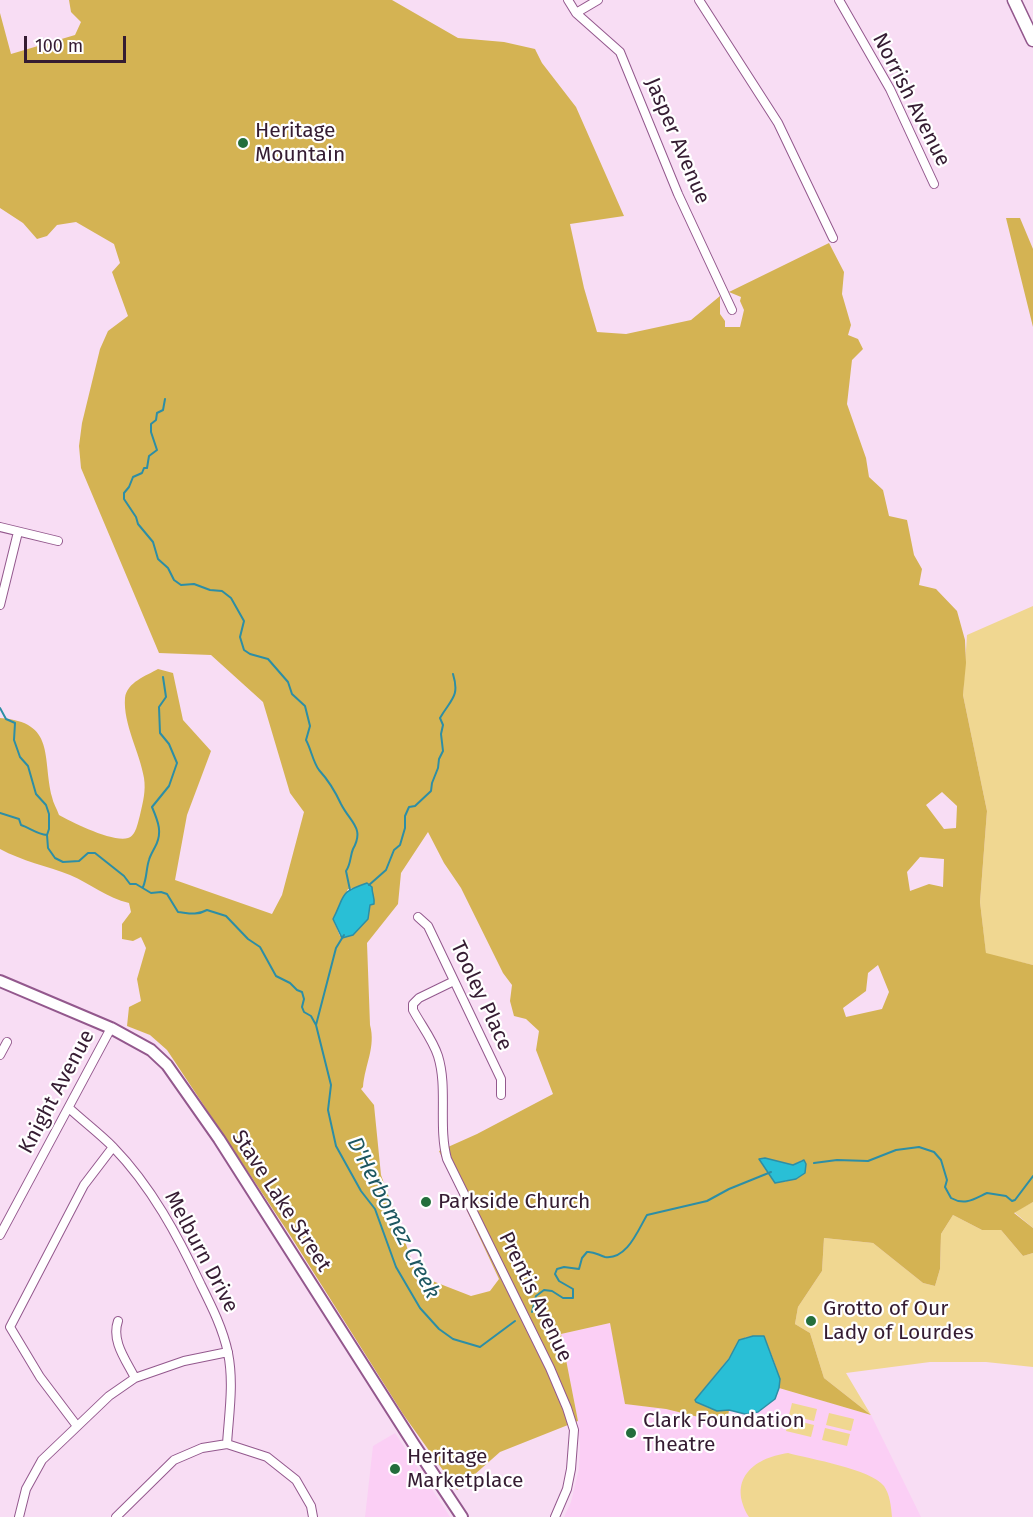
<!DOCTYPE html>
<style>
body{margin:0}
#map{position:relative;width:1033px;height:1517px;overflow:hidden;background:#f8ddf4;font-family:"Fira Sans",sans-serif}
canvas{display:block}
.scale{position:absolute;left:24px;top:36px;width:102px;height:27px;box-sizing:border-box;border:3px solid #351c32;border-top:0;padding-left:8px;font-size:18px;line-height:21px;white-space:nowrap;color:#351c32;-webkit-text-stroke:4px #fff;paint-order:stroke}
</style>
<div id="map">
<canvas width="1033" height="1517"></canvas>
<div class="scale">100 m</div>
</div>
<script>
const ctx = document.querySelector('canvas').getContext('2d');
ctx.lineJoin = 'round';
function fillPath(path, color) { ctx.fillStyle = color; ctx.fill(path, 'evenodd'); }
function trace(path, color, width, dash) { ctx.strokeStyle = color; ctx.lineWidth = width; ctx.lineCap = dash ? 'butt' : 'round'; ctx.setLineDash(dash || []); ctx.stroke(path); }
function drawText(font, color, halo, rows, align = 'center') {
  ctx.font = font + ' "Fira Sans",sans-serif'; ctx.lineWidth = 4.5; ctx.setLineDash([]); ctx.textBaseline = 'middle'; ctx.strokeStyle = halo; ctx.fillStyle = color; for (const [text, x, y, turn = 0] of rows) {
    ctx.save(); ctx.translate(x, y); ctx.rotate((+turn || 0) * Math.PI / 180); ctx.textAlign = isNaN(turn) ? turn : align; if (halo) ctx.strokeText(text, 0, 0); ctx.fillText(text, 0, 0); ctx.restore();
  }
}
const built = new Path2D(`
 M610 1323 626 1404 666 1409 727 1424 745 1414 758 1412 775 1399 779 1388 871 1415 921 1517H564L571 1502 579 1469 580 1447 578 1421 561 1334Z
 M395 1433 447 1512 450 1517H365L373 1446Z`);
const green = new Path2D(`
 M1033 606V965L986 954 980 902 987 811 963 695 967 635Z
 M1033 1202V1228L1014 1212Z
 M953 1215 982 1230H1001L1023 1256 1033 1253V1367L986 1362H930L846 1373 871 1415 824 1378 810 1333 795 1324 798 1307 822 1271 824 1238 873 1243 923 1283 935 1286 940 1269 941 1234Z
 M792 1403 817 1409 814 1421 789 1415Z
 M829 1413 854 1419 851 1431 826 1425Z
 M789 1419 814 1425 811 1437 786 1431Z
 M825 1428 850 1434 847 1446 822 1440Z
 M788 1453C810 1459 871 1469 884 1486 890 1495 891 1506 892 1517H749C727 1481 752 1458 788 1453Z`);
const forest = new Path2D(`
 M69 0H392L458 38 504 42 535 49 542 63 576 107 624 216 570 224 584 288 597 332 626 334 691 320 720 296V314L725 321V327H740L744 310 740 301 741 297 729 292 829 243 844 272 842 294 851 325 848 335 858 339 863 349 852 360 847 404 866 458 869 477 883 490 889 516 907 520 914 555 922 569 919 585 936 589 957 611 965 640 966 663 963 695 987 811 980 902 986 953 1033 965V1202L1014 1213 1033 1228V1253L1023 1256 1001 1230H982L953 1215 941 1234 940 1269 935 1286 923 1283 873 1243 824 1238 822 1271 798 1307 795 1324 810 1333 824 1378 871 1415 779 1388C780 1370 770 1353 764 1336L746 1337 695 1400C706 1409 716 1411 729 1410L727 1424 666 1409 625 1404 610 1323 561 1334 578 1421 500 1452 457 1490 403 1414 288 1232 167 1050 150 1035 127 1026 129 1007 141 1001 137 979 146 948 141 937 133 941 122 939V924L131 912 129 903C107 898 91 884 70 875 47 866 22 861 0 849V718C56 722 42 757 52 797 53 803 57 809 59 815 71 822 114 843 128 838 136 836 138 822 140 815 143 802 146 791 144 778 140 753 123 724 125 698 127 682 146 676 158 669L173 673 183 720 211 751 187 815 175 880 272 914 282 895 304 812 290 793 263 702 211 655 159 653 81 468 79 446 82 423 100 349 108 331 128 316 112 272 120 263 114 244 76 222 57 225 47 236 37 239 23 223 0 208V13L11 54 75 35 81 22 71 12ZM942 792 957 806 956 828 944 829 926 805ZM428 832 444 863 461 888 503 973 512 985 510 1001 514 1016 526 1019 539 1031 536 1050 553 1094 477 1134 439 1151 499 1279 490 1291 471 1296 417 1275 381 1175 374 1105 361 1089 363 1087C365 1064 376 1047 370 1025L367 943 398 904 401 873ZM920 857 944 859 943 887 929 884 910 891 907 872ZM353 888 374 904 370 905 361 926 340 936 333 919 348 889ZM878 965 889 992 882 1009 846 1017 843 1008 866 991 868 973ZM765 1158 793 1165 802 1160 805 1165V1172L798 1178 783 1182 759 1159Z
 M1006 218H1020L1033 249V327Z`);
const water = new Path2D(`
 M367 883 372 887C372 894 375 898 374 904L370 905 368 919 353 935 342 938 333 919C346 894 338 893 367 883Z
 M765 1158 793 1165 804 1160 806 1164 805 1173 796 1179 775 1183 759 1159Z
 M753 1336H764L780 1379 779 1388 775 1399 758 1412 745 1414 729 1410 717 1411 696 1402 695 1400 729 1359 739 1340Z`);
const stream = new Path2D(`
 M165 399 163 410 157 413 156 420 151 424V432L157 450 149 456 147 468H144L142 473 133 477 129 487 124 493V499L136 517 138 524 153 542 158 559 168 568 174 580 181 585 194 584 210 590 222 591 231 598 244 621 240 637 244 650 250 654 268 659 288 682 292 694 305 706 310 726 306 740C311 749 313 762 319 770 329 781 335 791 341 804 350 822 365 828 353 849 350 856 351 864 346 871L350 890
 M0 708 6 719 15 723 14 740 20 757 28 766 36 794 46 805 49 814V829L47 835
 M0 813 19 819 21 825C30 828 37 834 47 835L48 848 55 858 63 862 79 861 88 853H95L124 876 130 884H136L151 893 161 892 167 894 178 912C188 913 196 916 207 910L226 916 248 939 260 947 276 976 290 983 297 990 302 992 304 999 302 1007 304 1012 311 1016 316 1025
 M369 885 386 870 394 850 400 845 405 828V816L409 807 415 806 431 791 432 783 438 768 439 759 443 751 441 734 443 725 440 718C451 699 460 697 453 674
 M143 887C147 878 146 869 149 860 150 856 153 851 155 847 163 833 158 821 152 807L169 786 177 763 169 744 160 733 159 707 166 697 163 677
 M344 935 336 948 316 1025 331 1085 328 1110 336 1146 361 1191 375 1209 396 1267 420 1308 439 1329 453 1339 480 1347 515 1321
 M814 1163 837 1160 868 1161 896 1150 919 1147 934 1152 941 1160 947 1180 945 1187 951 1198C965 1206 974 1199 987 1193L1006 1196 1012 1201 1015 1200 1033 1176
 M532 1312 536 1296 544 1290 552 1291 563 1298H573V1289L559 1281 555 1274 557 1269 564 1267 579 1269 582 1258 587 1252C594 1251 598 1255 605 1257 627 1260 638 1230 647 1215L707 1201 729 1189 771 1172`);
const minor = new Path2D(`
 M568 0 576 13 620 52 678 194 732 310
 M699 0 778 123 833 238
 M839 0 890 89 934 184
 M576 13 598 0
 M0 527 58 541
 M0 605 18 532
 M418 917 428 926 501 1079V1095
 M454 981 419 998 413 1004V1010C421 1025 433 1040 438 1056 448 1088 438 1126 447 1159L550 1368 567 1408 574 1430 571 1469 567 1489 555 1517
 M0 1055 7 1042
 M69 1108C83 1121 99 1133 113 1147 151 1186 178 1236 201 1285 212 1307 223 1329 228 1353 234 1383 229 1413 227 1444
 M0 1235 111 1028
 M118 1321C111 1341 126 1360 135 1378
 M77 1426 40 1377 10 1327 84 1185 113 1147
 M19 1517 26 1489 42 1460 109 1396 135 1378 184 1361 228 1352
 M116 1517 174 1460 202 1448 227 1444 267 1457 296 1480 311 1506 313 1517`);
const secondary = new Path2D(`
 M0 981 111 1028 151 1050 167 1065 219 1139 413 1443 462 1517`);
const primary = new Path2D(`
 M1014 0 1033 40`);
const markers = [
 [243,143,6,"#246e3c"],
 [426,1202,6,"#246e3c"],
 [811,1321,6,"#246e3c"],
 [631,1433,6,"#246e3c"],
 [395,1469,6,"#246e3c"]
];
const streetNames = [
 ["Norrish Avenue",911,100,63],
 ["Jasper Avenue",677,141,67],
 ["Tooley Place",481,996,65],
 ["Knight Avenue",57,1092,-62],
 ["Stave Lake Street",281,1201,57],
 ["Melburn Drive",201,1252,62],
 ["Prentis Avenue",535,1297,64]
];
const poiNames = [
 ["Heritage",255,131],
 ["Mountain",255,155],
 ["Parkside Church",438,1202],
 ["Grotto of Our",823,1309],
 ["Lady of Lourdes",823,1333],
 ["Clark Foundation",643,1421],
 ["Theatre",643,1445],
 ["Heritage",407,1457],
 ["Marketplace",407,1481]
];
const waterNames = [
 ["D'Herbomez Creek",393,1218,63]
];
fillPath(built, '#fbcff5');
fillPath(green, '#f0d791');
fillPath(forest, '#d4b353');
fillPath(water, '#29bfd6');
trace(water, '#2d8ea5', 1.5);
trace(stream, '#2d8ea5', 2);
trace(minor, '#93588d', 10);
trace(secondary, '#93588d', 14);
trace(primary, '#93588d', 15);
trace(minor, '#fff', 8);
trace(secondary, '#fff', 10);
trace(primary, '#fff', 12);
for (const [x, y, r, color] of markers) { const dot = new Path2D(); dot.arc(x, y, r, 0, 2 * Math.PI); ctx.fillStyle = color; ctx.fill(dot); trace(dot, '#fff', 2); }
drawText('21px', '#351c32', '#fff', streetNames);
drawText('21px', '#351c32', '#fff', poiNames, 'left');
drawText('italic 22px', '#1d5761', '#fff', waterNames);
</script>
